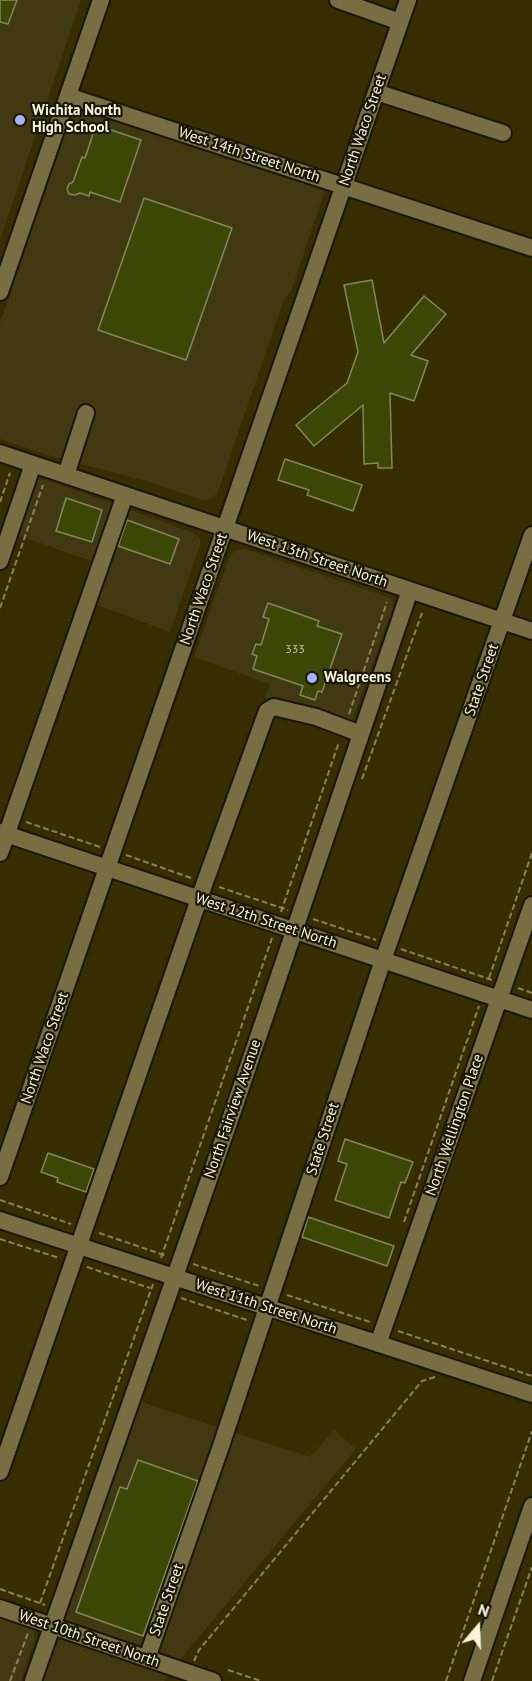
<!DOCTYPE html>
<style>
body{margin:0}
#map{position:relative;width:532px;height:1681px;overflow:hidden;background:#362e00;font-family:"PT Sans",sans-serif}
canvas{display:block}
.north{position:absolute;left:448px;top:1597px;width:60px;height:60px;-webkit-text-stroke:4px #1a1605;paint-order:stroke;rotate:19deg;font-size:16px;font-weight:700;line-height:24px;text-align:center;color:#f8f4dc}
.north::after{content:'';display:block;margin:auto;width:21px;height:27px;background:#f8f4dc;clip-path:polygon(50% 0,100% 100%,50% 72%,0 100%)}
</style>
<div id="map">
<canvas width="532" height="1681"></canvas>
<div class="north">N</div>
</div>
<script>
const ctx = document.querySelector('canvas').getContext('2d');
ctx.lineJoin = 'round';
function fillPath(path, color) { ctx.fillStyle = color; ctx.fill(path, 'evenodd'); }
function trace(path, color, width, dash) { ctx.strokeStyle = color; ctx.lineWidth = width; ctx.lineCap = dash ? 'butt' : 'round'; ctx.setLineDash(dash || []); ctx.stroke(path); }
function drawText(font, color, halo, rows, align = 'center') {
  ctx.font = font + ' "PT Sans",sans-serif'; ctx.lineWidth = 4.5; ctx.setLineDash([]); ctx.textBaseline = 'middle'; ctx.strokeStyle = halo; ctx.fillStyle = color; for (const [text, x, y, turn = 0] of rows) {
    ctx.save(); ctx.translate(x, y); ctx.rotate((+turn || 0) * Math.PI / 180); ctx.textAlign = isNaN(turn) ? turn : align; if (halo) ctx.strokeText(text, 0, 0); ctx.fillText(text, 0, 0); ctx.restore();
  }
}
const built = new Path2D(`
 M0 0H81L0 240Z
 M74 106 324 187 325 191 291 291 284 300 217 494 208 500H202L146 481 51 456 0 439V323Z
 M39 480H47L194 533 200 538V545L170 632 84 600 97 563 14 534 34 482Z
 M245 549 391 598 393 603 392 610 350 727 265 698 270 684 194 657 230 555 236 550Z
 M141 1402 310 1457 334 1430 356 1449 179 1661 67 1621 64 1617Z
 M0 1617 30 1627 35 1631 34 1641 21 1681H0Z
 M62 1639 170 1674 164 1681H39L52 1643 56 1640Z`);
const building = new Path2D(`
 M0 0H17L8 24 0 22Z
 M96 125 141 140 120 202 90 192 89 196 80 193 75 195 69 194 67 189 69 184 73 182 82 157 85 158Z
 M144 198 232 228 186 360 98 330Z
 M372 280 384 343 424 296 446 314 411 355 428 361 414 401 390 393 392 468H378V463L364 464 363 405 314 446 296 425 347 383 358 352 344 285Z
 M285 459 362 485 353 511 307 495 309 490 278 480Z
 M66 498 102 510 92 542 56 531Z
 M127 520 179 539 170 564 118 546Z
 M268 603 319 621 317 626 342 634 322 692 318 691 315 700 300 695 303 686 253 669 257 656 252 654 256 644 261 645 269 619 263 617Z
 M345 1139 413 1162 405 1183 401 1182 389 1218 335 1200 347 1164 338 1161Z
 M48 1153 94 1169 86 1192 57 1182 58 1178 41 1172Z
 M308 1217 394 1246 387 1266 302 1237Z
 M138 1460 198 1481 143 1636 76 1612 120 1487 127 1489Z`);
const path = new Path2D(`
 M0 502 10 473
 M0 608 43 485
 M349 714 387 602
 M362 779 422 613
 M26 822 100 847
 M126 855 191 878
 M219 887 288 910
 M281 912 339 742
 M313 919 376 940
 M401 949 492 980
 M489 978 532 853
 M518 988 532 993
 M0 1200 71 1224
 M404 1222 479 1006
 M99 1233 167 1256
 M0 1239 59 1258
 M161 1258 272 938
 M193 1264 259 1286
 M87 1267 150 1288
 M287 1295 370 1322
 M181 1298 247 1320
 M398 1331 532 1376
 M0 1589 45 1605
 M40 1603 153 1284
 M194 1661 199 1650 422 1381 435 1377
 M228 1670 261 1681
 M10 1681 28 1633
 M446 1681 532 1431
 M492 1681 532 1567`);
const minor = new Path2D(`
 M338 0 400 22
 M376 92 503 133
 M68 96 532 248
 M0 292 101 0
 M0 453 532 631
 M66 475 86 413
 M0 561 33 464
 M0 832 532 1010
 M0 853 125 495
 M0 1177 408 0
 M0 1220 532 1394
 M378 1344 532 905
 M0 1472 205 882 267 711 274 707 316 717 361 734
 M0 1608 213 1681
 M147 1658 221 1446 383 960 532 535
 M33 1681 233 1111 410 590
 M472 1681 532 1506`);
const markers = [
 [20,120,6,"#a7b1fc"],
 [312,678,6,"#a7b1fc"]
];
const numberNames = [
 ["333",295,650]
];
const poiNames = [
 ["Wichita North",32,111],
 ["High School",32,128],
 ["Walgreens",324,678]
];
const streetNames = [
 ["North Waco Street",363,130,-71],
 ["West 14th Street North",249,155,18],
 ["West 13th Street North",317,559,19],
 ["North Waco Street",204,589,-71],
 ["State Street",482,680,-71],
 ["West 12th Street North",266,921,18],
 ["North Waco Street",45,1048,-71],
 ["North Fairview Avenue",233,1109,-71],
 ["North Wellington Place",455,1125,-71],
 ["State Street",323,1139,-72],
 ["West 11th Street North",266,1307,18],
 ["State Street",167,1600,-71],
 ["West 10th Street North",89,1639,19]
];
fillPath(built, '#413911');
fillPath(building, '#3d4705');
trace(building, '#7f895e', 1.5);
trace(minor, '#1b1602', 20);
trace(path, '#88815d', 2, [6, 3]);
trace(minor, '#776e43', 16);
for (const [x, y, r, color] of markers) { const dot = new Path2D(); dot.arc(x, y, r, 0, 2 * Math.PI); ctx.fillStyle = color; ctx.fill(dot); trace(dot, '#1a1605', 2); }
drawText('12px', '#c9c9a6', null, numberNames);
drawText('bold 15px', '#f8f4dc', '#1a1605', poiNames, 'left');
drawText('15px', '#f8f4dc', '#1a1605', streetNames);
</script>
